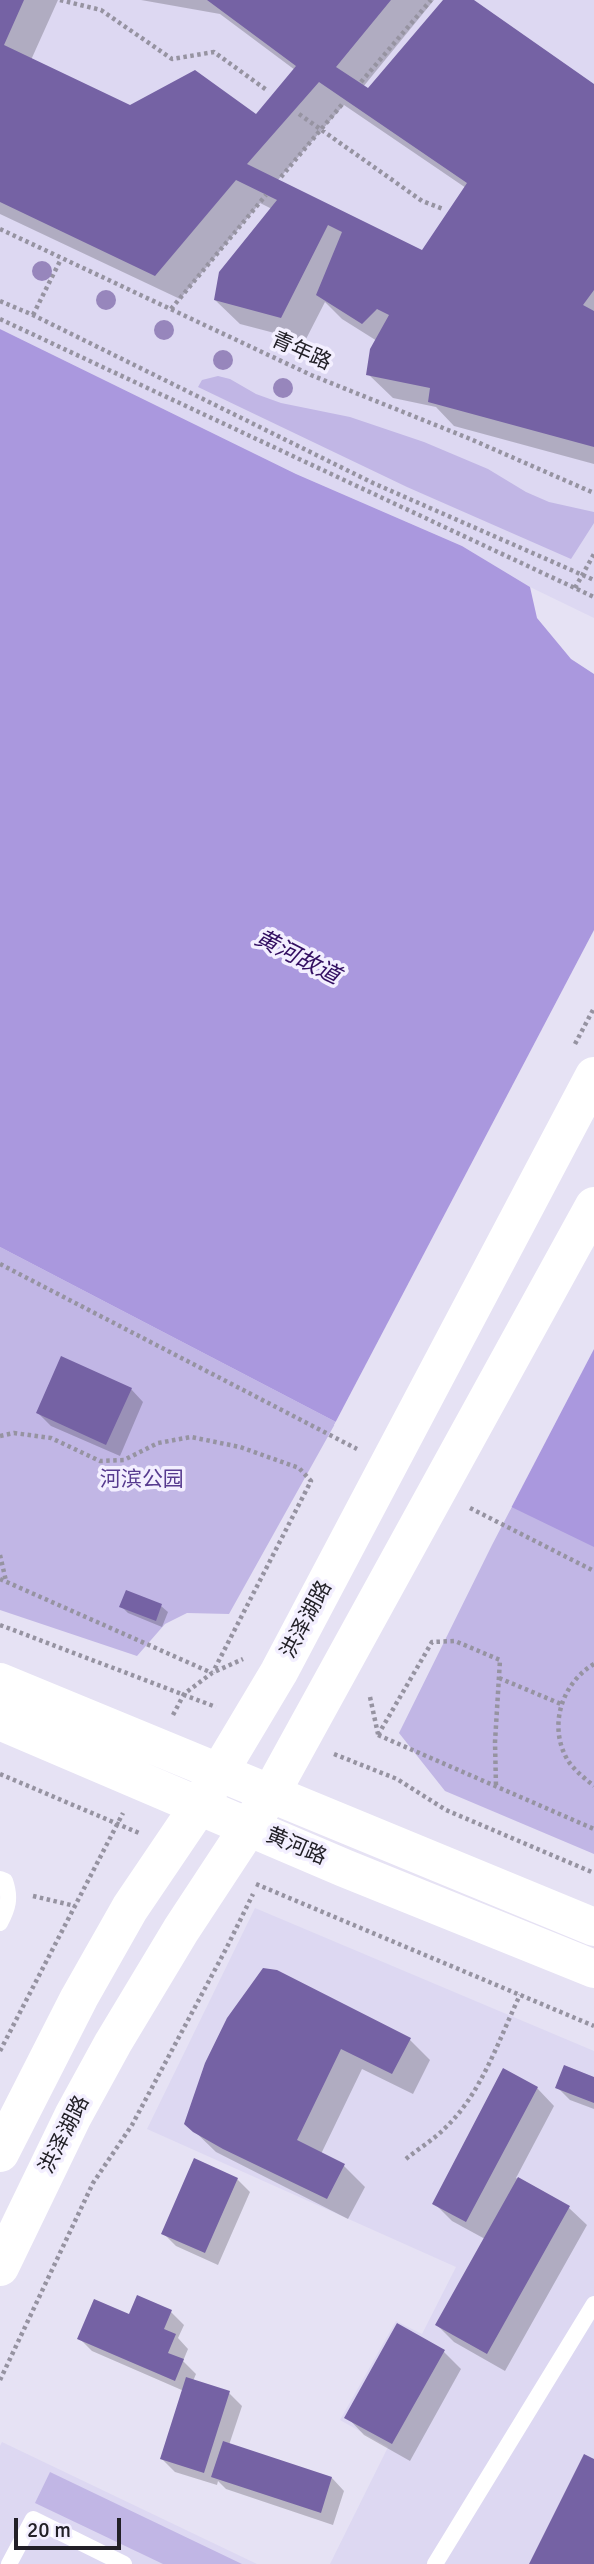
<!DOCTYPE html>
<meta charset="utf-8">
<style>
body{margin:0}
#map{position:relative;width:594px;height:2564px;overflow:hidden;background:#e6e2f4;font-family:Signika,sans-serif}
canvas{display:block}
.scale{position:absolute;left:14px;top:2518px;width:107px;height:32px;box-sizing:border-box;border:4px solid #222027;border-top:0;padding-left:9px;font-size:21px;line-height:24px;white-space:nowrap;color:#222027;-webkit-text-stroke:5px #f3efff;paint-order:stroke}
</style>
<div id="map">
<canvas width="594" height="2564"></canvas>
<div class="scale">20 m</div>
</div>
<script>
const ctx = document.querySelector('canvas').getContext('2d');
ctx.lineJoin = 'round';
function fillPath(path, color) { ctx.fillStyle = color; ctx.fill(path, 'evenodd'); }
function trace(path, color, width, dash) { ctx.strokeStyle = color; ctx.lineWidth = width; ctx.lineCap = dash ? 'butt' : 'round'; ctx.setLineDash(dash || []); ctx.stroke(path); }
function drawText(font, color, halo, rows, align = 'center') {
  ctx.font = font + ' Signika,"Noto Sans SC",sans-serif'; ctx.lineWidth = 7; ctx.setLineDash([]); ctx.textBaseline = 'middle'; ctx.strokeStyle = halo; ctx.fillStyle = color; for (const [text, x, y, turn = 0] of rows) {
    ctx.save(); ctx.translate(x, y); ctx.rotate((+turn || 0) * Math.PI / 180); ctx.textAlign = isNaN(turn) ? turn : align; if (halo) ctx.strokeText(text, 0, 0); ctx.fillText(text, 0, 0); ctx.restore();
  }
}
const built = new Path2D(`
 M0 0H594V618L530 587 462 546 296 474 0 329Z
 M255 1908 594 2051V2564H330L388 2447 340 2420 396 2321 422 2334 456 2267 147 2129Z
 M2 2442 257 2564H0V2446Z`);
const green = new Path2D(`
 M218 376 230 379 256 394 281 403 350 417 424 442 488 469 526 492 549 502 594 512V523L571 559 407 487 198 387 202 380Z
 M0 1247 336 1422 229 1614 187 1613 165 1624 137 1656 0 1610Z
 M594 1349V1854L445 1791 399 1733 492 1545Z
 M50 2472 242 2564H163L35 2503Z`);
const water = new Path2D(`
 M0 329 296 474 462 546 530 587 537 618 571 659 594 674V1547L336 1422 0 1247Z`);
const pier = new Path2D(`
 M594 930V1349L510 1510 334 1425Z`);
const shadow = new Path2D(`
 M0 0H58L31 60 130 107 257 117 295 70 220 14 141 0H434L363 87 368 91 445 0H471L594 86V464L454 426 436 407 393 398 368 374 377 341 342 319 325 302 305 341 240 324 215 300 272 209 260 203 180 299 0 214ZM344 105 466 188 423 252 277 181Z
 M131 1389 143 1402 120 1456 51 1426 38 1413Z
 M127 1592 161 1606 168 1612 162 1627 128 1613 121 1606Z
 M409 2039 430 2060 413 2094 362 2069 321 2154 344 2166 365 2187 348 2219 216 2152 186 2123 207 2064Z
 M594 2079V2109L570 2100 557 2087Z
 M537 2088 554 2106 516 2178 569 2208 587 2225 505 2371 454 2342 437 2325 485 2239 452 2221 434 2203Z
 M237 2179 250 2192 218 2265 176 2246 163 2233Z
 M138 2297 171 2312 184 2325 178 2338 188 2349 183 2361 196 2374 193 2381 229 2393 242 2406 229 2445 332 2478 344 2491 333 2525 226 2489 218 2481 217 2485 175 2472 162 2459 184 2391 92 2351 79 2338 130 2316Z
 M443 2351 461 2369 410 2461 364 2435 347 2417Z`);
const building = new Path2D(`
 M0 0H24L4 45 130 105 195 70 256 114 296 66 207 0H391L336 67 368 88 443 0H474L594 84V290L583 305 594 311V447L428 402 430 388 366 375 370 349 389 315 377 309 362 324 316 295 342 232 328 225 281 318 214 300 219 272 277 200 236 180 155 276 0 202ZM319 82 467 183 422 250 247 164Z
 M61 1356 132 1388 106 1445 36 1413Z
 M126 1590 162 1604 156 1621 119 1607Z
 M263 1968 277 1970 411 2038 392 2074 341 2049 297 2140 345 2164 327 2199 223 2149 193 2132 184 2124 205 2063 227 2018Z
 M564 2065 594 2077V2103L555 2088Z
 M503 2068 538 2087 466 2222 432 2204Z
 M194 2158 238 2178 205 2253 161 2234Z
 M518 2177 570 2206 487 2354 435 2325Z
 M137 2295 172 2310 164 2329 176 2334 168 2353 184 2359 175 2381 77 2339 94 2299 129 2314Z
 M397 2323 445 2350 392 2444 344 2418Z
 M186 2377 230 2391 204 2473 160 2459Z
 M223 2441 332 2477 321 2513 211 2477Z
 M584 2454 594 2459V2564H529Z`);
const path = new Path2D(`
 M60 0 101 10 172 59 214 52 268 91
 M361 82 431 0
 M299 114 422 201 443 209
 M281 177 344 102
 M0 229 311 375 468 438 594 493
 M0 301 33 315 373 483 594 580
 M171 309 266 195
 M33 315 61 259
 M0 319 594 597
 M575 588 594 554
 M575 1044 594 1008
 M0 1264 357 1449
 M0 1436 14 1433 51 1438 100 1461 124 1460 158 1443 191 1437 240 1447 299 1468 311 1481 213 1672
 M470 1508 594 1571
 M0 1555 6 1581
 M0 1579 212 1673
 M0 1625 216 1707
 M594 1664C562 1683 548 1725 567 1759 573 1769 584 1778 594 1786
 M499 1678 561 1704
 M370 1697 378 1734
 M173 1715 184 1694 212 1673 243 1659
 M378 1735 432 1642 455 1641 500 1660 495 1742 496 1787
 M378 1735 594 1829
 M334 1754 397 1779 446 1810 594 1873
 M0 1774 139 1833
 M256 1884 594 2026
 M33 1896 75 1906
 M0 2051 123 1813
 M406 2159C418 2149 433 2140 444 2129 481 2095 499 2039 520 1995
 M0 2380 93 2183 132 2125 226 1949 253 1894`);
const lane = new Path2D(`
 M0 1879 5 1881C11 1898 8 1908 0 1923
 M9 2564 33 2519 124 2564
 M435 2564 594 2304`);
const secondary = new Path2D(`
 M0 1682 594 1927
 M0 1721 344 1868 594 1969`);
const primary = new Path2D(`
 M0 2153 79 1998 130 1908 199 1806 279 1672 594 1076
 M0 2267 73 2116 113 2043 181 1930 271 1793 594 1206`);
const trees = [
 [42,271],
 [106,300],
 [164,330],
 [223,360],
 [283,388]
];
const streetNames = [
 ["青年路",301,352,24],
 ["洪泽湖路",307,1620,-62],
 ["黄河路",296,1847,23],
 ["洪泽湖路",65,2135,-63]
];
const parkNames = [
 ["河滨公园",142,1480]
];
const waterNames = [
 ["黄河故道",297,958,27]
];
fillPath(built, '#ddd8f2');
fillPath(green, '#c1b6e5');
fillPath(water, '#aa98de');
fillPath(pier, '#e6e2f4');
fillPath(shadow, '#0003');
fillPath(building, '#7562a4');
trace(path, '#9693a1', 4.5, [3.5, 3.5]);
trace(lane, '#fff', 16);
trace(secondary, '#fff', 38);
trace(primary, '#fff', 38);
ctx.fillStyle = '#9786bc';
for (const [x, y] of trees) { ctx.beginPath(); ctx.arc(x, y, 10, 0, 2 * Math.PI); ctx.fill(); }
drawText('21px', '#222027', '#f3efff', streetNames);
drawText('21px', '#573b8f', '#f3efff', parkNames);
drawText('italic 23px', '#320e61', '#f3efff', waterNames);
</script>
